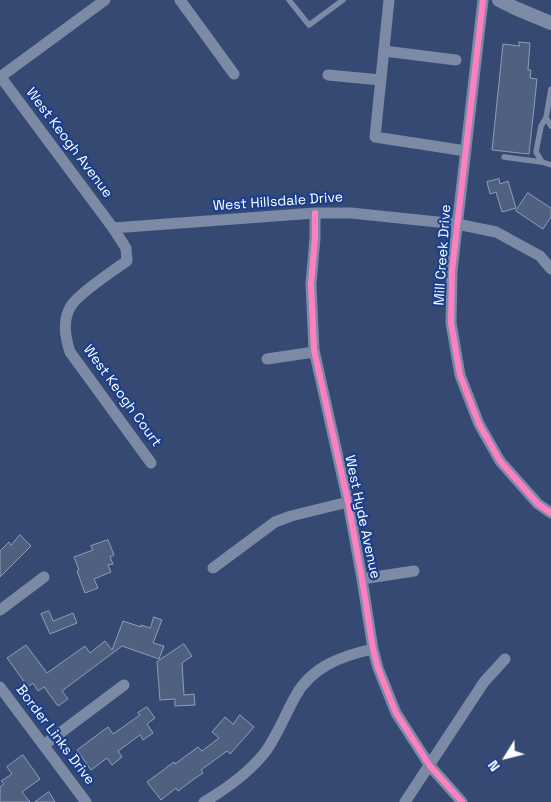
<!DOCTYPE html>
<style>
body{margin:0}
#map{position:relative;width:551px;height:802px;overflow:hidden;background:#354973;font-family:"Space Grotesk",sans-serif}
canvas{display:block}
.north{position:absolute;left:481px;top:732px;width:50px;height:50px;-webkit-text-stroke:4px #1b3f8d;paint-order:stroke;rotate:234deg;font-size:14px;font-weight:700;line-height:20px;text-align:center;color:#fff}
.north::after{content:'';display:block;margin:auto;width:18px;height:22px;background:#fff;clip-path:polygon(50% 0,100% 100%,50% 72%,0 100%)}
</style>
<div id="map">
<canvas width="551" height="802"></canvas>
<div class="north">N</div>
</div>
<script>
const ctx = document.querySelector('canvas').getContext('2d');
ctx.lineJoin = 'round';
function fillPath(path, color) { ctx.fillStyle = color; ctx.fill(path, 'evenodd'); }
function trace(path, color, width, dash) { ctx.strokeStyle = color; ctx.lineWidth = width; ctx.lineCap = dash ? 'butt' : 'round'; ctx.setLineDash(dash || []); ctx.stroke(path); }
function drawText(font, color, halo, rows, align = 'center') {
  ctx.font = font + ' "Space Grotesk",sans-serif'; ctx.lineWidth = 4.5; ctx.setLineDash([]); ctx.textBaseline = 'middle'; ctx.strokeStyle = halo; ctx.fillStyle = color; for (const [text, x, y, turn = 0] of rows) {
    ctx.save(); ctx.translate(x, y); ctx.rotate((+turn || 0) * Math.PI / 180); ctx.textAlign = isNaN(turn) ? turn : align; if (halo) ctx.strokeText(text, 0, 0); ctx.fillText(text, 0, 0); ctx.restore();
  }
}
const building = new Path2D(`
 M519 42 530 43 528 70H531L530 78 537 79 529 154 492 150 503 44 519 46Z
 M499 179 500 184 508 181 516 208 502 212 496 192 490 194 487 182Z
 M528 193 551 208V217L543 229 516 211Z
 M20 535 31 546 0 577V551L9 542 11 545Z
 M108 540 114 555 110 557 113 564 108 565 111 572 94 579 98 588 85 593 77 571 79 570 74 557 93 550 91 546Z
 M49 611 53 621 73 613 77 623 50 634 41 614Z
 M154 617 162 620 153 643 164 646 159 659 122 646 62 691 68 699 58 706 44 687 38 691 33 683 28 687 7 658 26 645 47 673 85 646 90 653 105 641 112 650 123 621 141 627V625L150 628Z
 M184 644 192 656 182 663 184 695 194 694 195 705 175 706V699L160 700 157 662Z
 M147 707 155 718 147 724 153 733 143 740 140 735 118 751 122 757 112 765 107 758 91 770 77 750 108 727 113 734 140 715 138 713Z
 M240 715 254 727 230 754 227 751 201 770 203 773 194 779 178 791 176 788 161 800 147 782 174 762 175 764 198 747 202 751 219 738 212 732 225 717 233 724Z
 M23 755 40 779 22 792 30 802H0V787L4 784 1 781 12 774 7 767Z
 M49 792 55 802H35Z`);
const service = new Path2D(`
 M289 0 309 25 343 0
 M551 89 546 118 551 126
 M504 157 542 162 551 165
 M542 162 536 152 541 126 546 118`);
const minor = new Path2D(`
 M180 0 234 74
 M389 0 375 137 466 151
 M483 0 452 271 451 323 460 375 479 424 500 461 538 504 551 513
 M384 51 456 60
 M328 75 381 80
 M0 76 113 228 126 248 127 261C114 270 78 294 71 306 62 320 65 337 70 352L151 463
 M0 77 105 0
 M315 213V238L311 284 314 350 348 502 362 579 373 649 378 668 396 713 430 766 462 802
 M113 228 315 213H351L457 224 496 232 540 256 551 269
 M267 359 314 352
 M213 568 275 522 291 516 348 502
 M362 579 414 571
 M0 610 44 577
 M0 687 86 802
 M44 745 124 685
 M204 802C226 789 250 772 266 751 278 734 285 715 295 697 311 667 341 656 373 649
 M405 802 484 682 505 659`);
const tertiary = new Path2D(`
 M499 0 515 8 551 23`);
const cycleway = new Path2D(`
 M483 0 452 271 451 323 460 375 479 424 500 461 538 504 551 513
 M315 213V238L311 284 314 350 348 502 362 579 373 649 378 668 396 713 430 766 462 802`);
const streetNames = [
 ["West Keogh Avenue",69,143,53],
 ["West Hillsdale Drive",278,202,-4],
 ["Mill Creek Drive",443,255,-86],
 ["West Keogh Court",122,396,54],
 ["West Hyde Avenue",362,517,78],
 ["Border Links Drive",55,735,53]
];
fillPath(building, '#4f6081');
trace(building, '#919db5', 1);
trace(service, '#7c8aa6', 5.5);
trace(minor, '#7c8aa6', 11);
trace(tertiary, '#7c8aa6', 14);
trace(cycleway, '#ff80c0', 6);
drawText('14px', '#fff', '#1b3f8d', streetNames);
</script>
